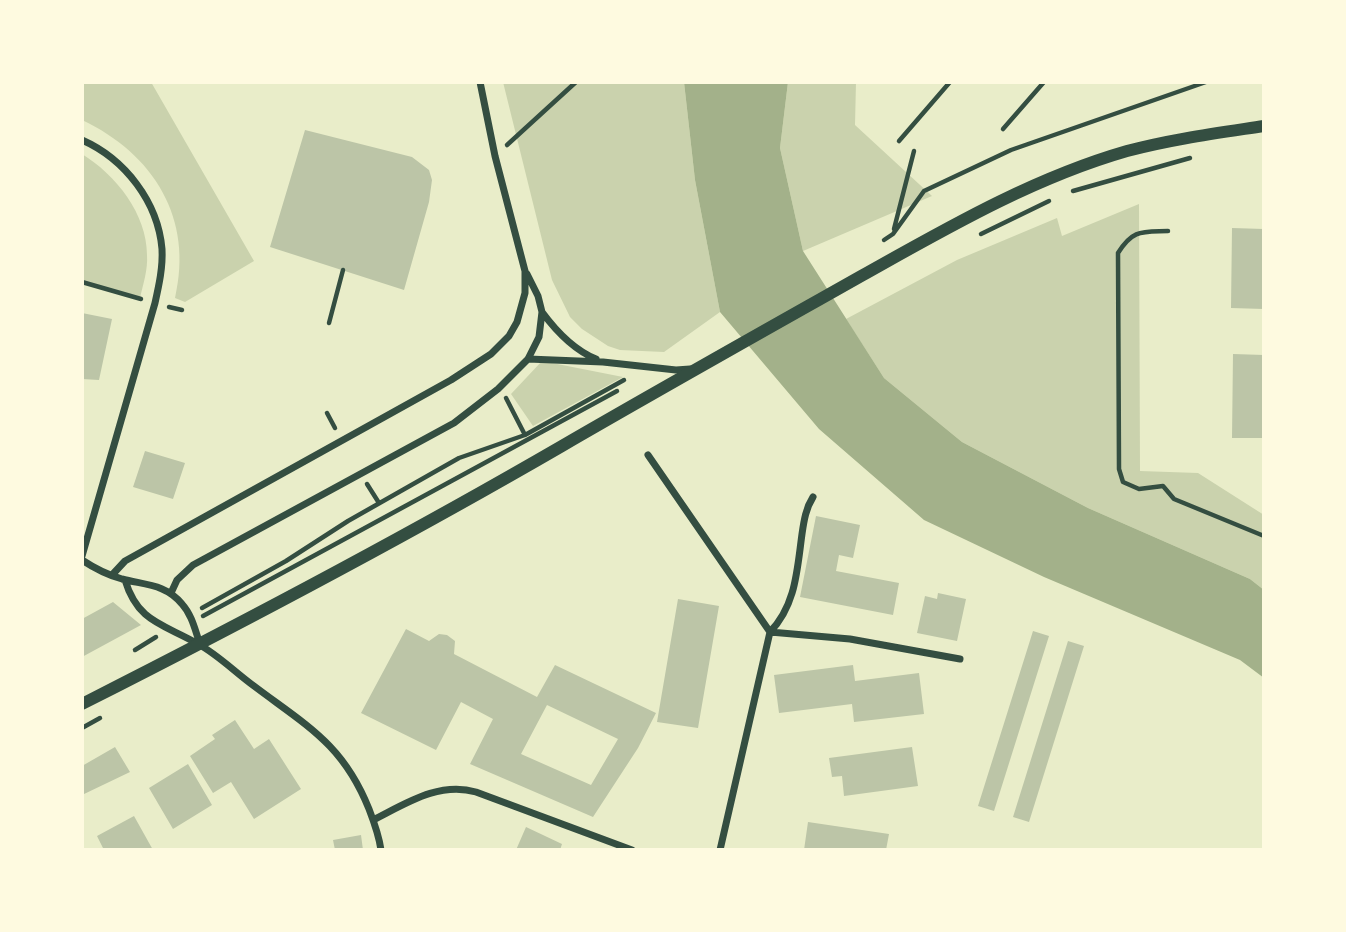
<!DOCTYPE html>
<style>
body{margin:0}
#map{position:relative;width:1346px;height:932px;overflow:hidden;background:#e9edc9;font-family:"Roboto Condensed",sans-serif}
canvas{display:block}
.frame{position:absolute;inset:0;border:84px solid #fefae0;pointer-events:none}
</style>
<div id="map">
<canvas width="1346" height="932"></canvas>
<div class="frame"></div>
</div>
<script>
const ctx = document.querySelector('canvas').getContext('2d');
ctx.lineJoin = 'round';
function fillPath(path, color) { ctx.fillStyle = color; ctx.fill(path, 'evenodd'); }
function trace(path, color, width, dash) { ctx.strokeStyle = color; ctx.lineWidth = width; ctx.lineCap = dash ? 'butt' : 'round'; ctx.setLineDash(dash || []); ctx.stroke(path); }
const green = new Path2D(`
 M82 82H151L254 261 185 302 175 298C194 219 154 154 82 120Z
 M503 82H684L695 180 720 312 664 352 620 350 608 346 582 329 570 317 552 280Z
 M788 82H856L855 125 932 196 803 251 780 148Z
 M82 154C116 175 147 214 147 255 148 270 143 284 140 298L82 282Z
 M1139 204 1140 471 1198 473 1264 515V590L1250 579 1088 508 962 442 884 378 846 319 957 260 1057 218 1062 236Z
 M542 361 623 377 533 426 511 394Z`);
const water = new Path2D(`
 M684 82H788L780 148 803 251 884 378 962 442 1088 508 1250 579 1264 590V678L1240 660 1044 577 924 520 819 429 720 312 695 180Z`);
const building = new Path2D(`
 M305 130 412 157 429 170 432 180 429 202 404 290 270 247Z
 M1232 228 1264 229V309L1231 308Z
 M82 313 112 319 99 380 82 379Z
 M1233 354 1264 355V438H1232Z
 M145 451 185 463 173 499 133 487Z
 M816 516 860 525 853 558 839 555 836 571 899 583 893 615 800 597Z
 M938 593 966 599 957 641 917 633 925 596 937 599Z
 M678 599 719 606 698 728 657 722Z
 M113 602 141 625 82 657V619Z
 M406 629 429 641 439 634 447 635 455 641 454 654 537 697 555 665 656 713 638 748 593 817 470 764 493 719 461 702 436 750 361 713ZM547 705 618 739 591 785 521 754Z
 M1033 631 1049 636 994 811 978 806Z
 M1068 641 1084 646 1029 822 1013 817Z
 M853 665 855 681 919 673 924 714 854 722 852 704 779 713 774 675Z
 M235 720 254 749 269 739 301 789 254 819 231 782 213 793 190 756 215 739 212 735Z
 M115 747 130 772 82 795V766Z
 M912 747 918 786 844 796 842 776 832 777 829 758Z
 M188 764 212 805 173 829 149 788Z
 M134 816 153 850H104L97 836Z
 M808 822 889 834 886 850H804Z
 M526 827 562 844 560 850H516Z
 M361 835 363 850H335L333 840Z`);
const path = new Path2D(`
 M1003 129 1044 82
 M899 141 950 82
 M507 145 576 82
 M1073 191 1190 158
 M894 229 914 151
 M1168 231C1142 232 1133 229 1118 253L1119 469 1123 482 1139 489 1163 486 1174 499 1264 536
 M981 234 1049 201
 M884 240 893 234 924 191 1011 150 1206 82
 M82 282 141 299
 M169 307 182 310
 M329 323 343 270
 M506 398 525 435
 M327 413 335 428
 M367 484 379 503
 M202 608 286 561 348 521 459 458 525 435 624 380
 M203 616 617 391
 M135 650 156 637
 M82 728 100 718`);
const minor = new Path2D(`
 M82 140C125 159 158 202 162 249 163 267 159 285 155 303L82 556
 M542 312C556 331 574 350 596 359
 M528 359 603 362 676 370 690 369
 M648 455 770 632
 M82 560C94 568 108 575 122 579 145 585 166 584 182 604 192 615 195 630 200 644
 M112 575 125 561 451 380 491 354 509 336 517 322 525 293V271L495 156 480 82
 M125 580C138 623 164 624 198 644 217 654 236 673 254 686 307 726 343 744 369 809 374 822 379 835 381 850
 M171 593 177 580 193 565 454 423 498 389 528 359 539 337 542 312 538 296 527 274
 M770 632 850 639 960 659
 M373 820C405 804 439 781 476 792L632 850
 M720 850 770 632C796 605 797 570 802 534 804 520 806 508 813 497`);
const tertiary = new Path2D(`
 M82 704C244 622 405 537 562 446 662 388 762 332 863 275 947 228 1033 178 1127 151 1172 139 1218 133 1264 126`);
fillPath(green, '#cad2ad');
fillPath(water, '#a3b18a');
fillPath(building, '#bcc5a7');
trace(path, '#344e41', 4.5);
trace(minor, '#344e41', 7);
trace(tertiary, '#344e41', 12);
</script>
